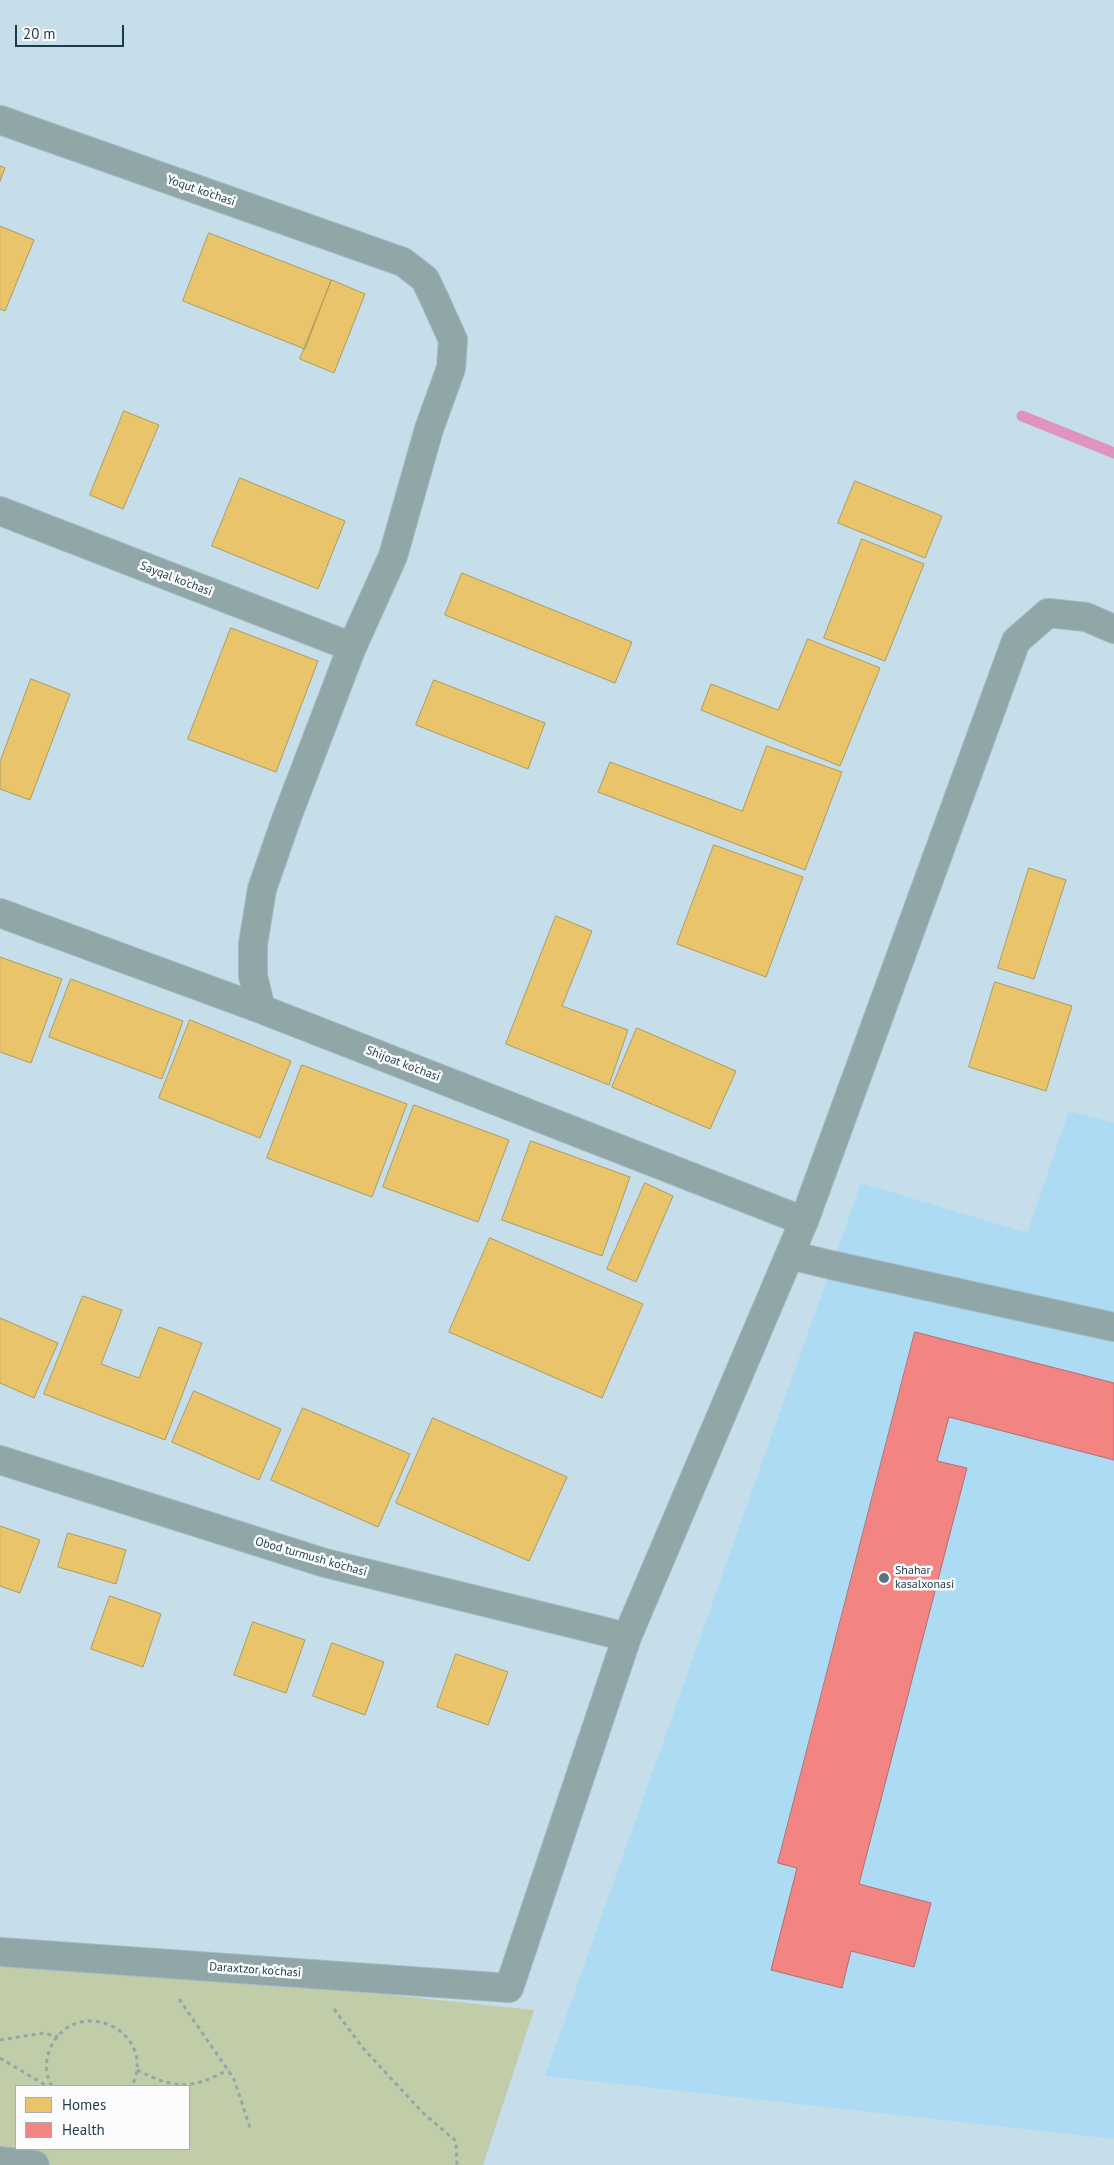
<!DOCTYPE html>
<style>
body{margin:0}
#map{position:relative;width:1114px;height:2165px;overflow:hidden;background:#c6ddea;font-family:"PT Sans",sans-serif}
canvas{display:block}
.legend{position:absolute;left:15px;top:2085px;width:175px;height:65px;box-sizing:border-box;background:#fcfcfc;border:1px solid #a2afb5;margin:0;padding:6px 9px;list-style:none;font-size:15px;color:#1c3b4a}
.legend li{display:flex;align-items:center;gap:10px;height:25px}
.legend b{width:25px;border:1px solid #a2afb5}
.scale{position:absolute;left:15px;top:25px;width:109px;height:22px;box-sizing:border-box;border:2px solid #1c3b4a;border-top:0;padding-left:6px;font-size:15px;line-height:18px;white-space:nowrap;color:#1c3b4a;-webkit-text-stroke:4px #fcfcfc;paint-order:stroke}
</style>
<div id="map">
<canvas width="1114" height="2165"></canvas>
<ul class="legend">
<li><b style="height:14px;background:#e9c46a"></b>Homes</li>
<li><b style="height:14px;background:#f28482"></b>Health</li>
</ul>
<div class="scale">20 m</div>
</div>
<script>
const ctx = document.querySelector('canvas').getContext('2d');
ctx.lineJoin = 'round';
function fillPath(path, color) { ctx.fillStyle = color; ctx.fill(path, 'evenodd'); }
function trace(path, color, width, dash) { ctx.strokeStyle = color; ctx.lineWidth = width; ctx.lineCap = dash ? 'butt' : 'round'; ctx.setLineDash(dash || []); ctx.stroke(path); }
function drawText(font, color, halo, rows, align = 'center') {
  ctx.font = font + ' "PT Sans",sans-serif'; ctx.lineWidth = 5; ctx.setLineDash([]); ctx.textBaseline = 'middle'; ctx.strokeStyle = halo; ctx.fillStyle = color; for (const [text, x, y, turn = 0] of rows) {
    ctx.save(); ctx.translate(x, y); ctx.rotate((+turn || 0) * Math.PI / 180); ctx.textAlign = isNaN(turn) ? turn : align; if (halo) ctx.strokeText(text, 0, 0); ctx.fillText(text, 0, 0); ctx.restore();
  }
}
const built = new Path2D(`
 M1069 1111 1114 1123V2139L545 2076 861 1183 1027 1233Z`);
const green = new Path2D(`
 M0 1954 534 2010 483 2165H0ZM16 2086H189V2149H16Z`);
const homes = new Path2D(`
 M0 166 5 168 0 181Z
 M0 226 34 240 5 311 0 309Z
 M209 233 331 280 305 349 183 301Z
 M332 280 365 294 334 373 300 359Z
 M124 411 159 425 123 509 90 495Z
 M240 478 345 521 318 589 212 546Z
 M855 481 942 516 925 558 838 523Z
 M862 539 924 564 885 661 824 638Z
 M462 573 632 642 615 683 445 615Z
 M231 628 318 661 276 772 188 739Z
 M808 639 880 668 840 766 701 710 711 684 778 710Z
 M31 679 70 694 30 800 0 789V762Z
 M434 680 545 723 528 769 416 725Z
 M767 746 842 772 805 870 598 792 610 762 742 811Z
 M714 845 803 877 766 977 677 944Z
 M1029 868 1066 880 1034 979 998 968Z
 M556 916 592 931 562 1006 628 1030 609 1085 506 1044Z
 M0 957 62 979 31 1063 0 1052Z
 M71 979 183 1021 162 1079 49 1037Z
 M995 982 1072 1006 1046 1091 969 1067Z
 M190 1020 291 1061 260 1138 159 1098Z
 M637 1028 736 1071 710 1129 612 1087Z
 M302 1065 407 1104 372 1197 267 1158Z
 M414 1105 509 1140 478 1222 383 1187Z
 M531 1141 630 1177 602 1256 502 1220Z
 M645 1183 673 1196 636 1282 607 1269Z
 M490 1238 643 1304 602 1398 449 1332Z
 M83 1296 122 1310 101 1364 139 1378 159 1327 202 1343 165 1440 44 1394Z
 M0 1318 58 1343 34 1398 0 1383Z
 M194 1391 281 1429 259 1480 172 1442Z
 M303 1408 410 1454 378 1527 271 1480Z
 M433 1418 567 1477 529 1561 396 1503Z
 M0 1526 40 1540 20 1593 0 1586Z
 M68 1533 126 1550 116 1584 58 1567Z
 M110 1596 161 1614 143 1667 91 1649Z
 M253 1622 305 1640 286 1693 234 1675Z
 M332 1643 384 1662 365 1715 313 1696Z
 M456 1654 508 1672 488 1725 437 1707Z`);
const health = new Path2D(`
 M915 1332 1114 1383V1460L949 1417 937 1461 967 1468 859 1884 931 1903 914 1967 851 1951 842 1988 771 1970 797 1868 778 1863Z`);
const stream = new Path2D(`
 M1022 416 1114 453`);
const path = new Path2D(`
 M179 1999 234 2079 251 2131
 M334 2009 362 2047 424 2114 456 2141 457 2165
 M0 2040 44 2033 58 2037
 M0 2058 47 2086
 M137 2070C175 2089 190 2090 228 2070
 M52 2086C45 2075 45 2061 50 2049 75 1992 159 2031 132 2086`);
const minor = new Path2D(`
 M0 120 403 262 425 279 435 300 453 340 451 368 429 429 393 556 352 647 287 817 262 889 253 944V976L261 1009
 M0 511 352 647
 M0 913 261 1009 804 1221
 M790 1255 831 1265 1114 1327
 M0 1460 325 1563 627 1637
 M0 1952 509 1988 627 1637 804 1221 1016 641 1048 613 1086 617 1114 629
 M0 2161 35 2165`);
const markers = [
 [884,1578,6,"#587482"]
];
const streetNames = [
 ["Yoqut ko'chasi",201,191,19],
 ["Sayqal ko'chasi",176,579,21],
 ["Shijoat ko'chasi",403,1064,21],
 ["Obod turmush ko'chasi",311,1557,16],
 ["Daraxtzor ko'chasi",255,1970,4]
];
const poiNames = [
 ["Shahar",895,1571],
 ["kasalxonasi",895,1585]
];
fillPath(built, '#addbf4');
fillPath(green, '#c0cda8');
fillPath(homes, '#e9c46a');
trace(homes, '#ac9b60', 1);
fillPath(health, '#f28482');
trace(health, '#b26e71', 1);
trace(stream, '#de94bf', 11);
trace(minor, '#a3b9c4', 30);
trace(path, '#93a7ab', 3, [4, 4]);
trace(minor, '#90a6a7', 28);
for (const [x, y, r, color] of markers) { const dot = new Path2D(); dot.arc(x, y, r, 0, 2 * Math.PI); ctx.fillStyle = color; ctx.fill(dot); trace(dot, '#fcfcfc', 2); }
drawText('12px', '#1c3b4a', '#fcfcfc', streetNames);
drawText('12px', '#1c3b4a', '#fcfcfc', poiNames, 'left');
</script>
